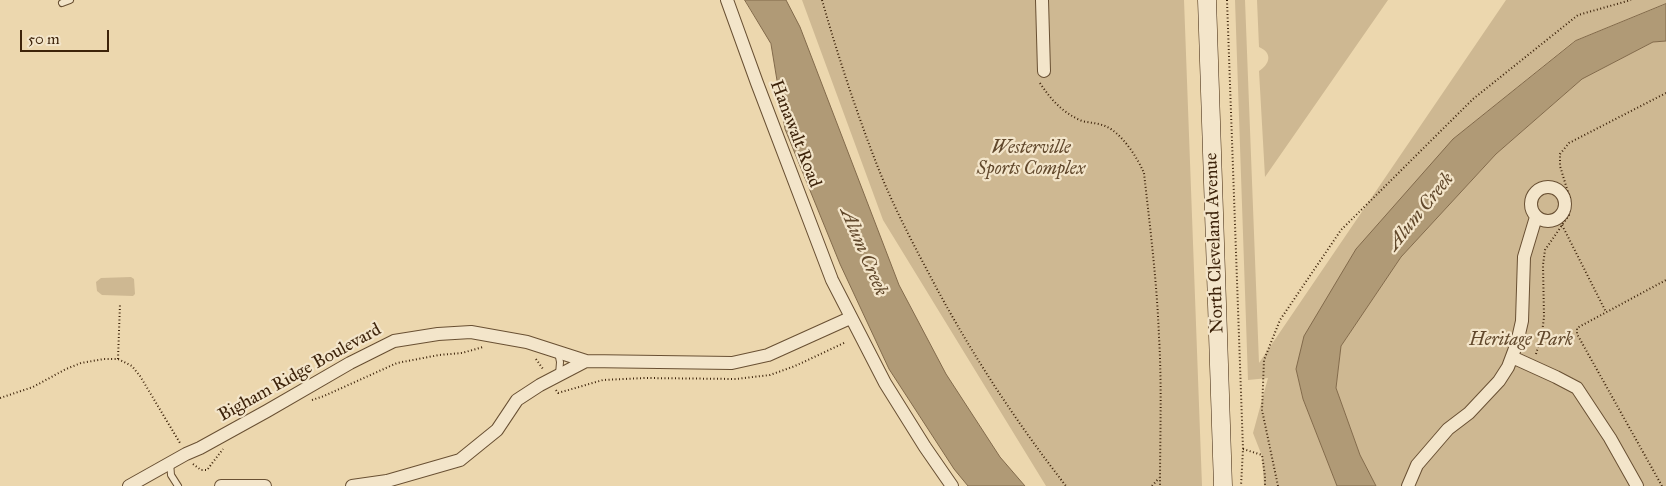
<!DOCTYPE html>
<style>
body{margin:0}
#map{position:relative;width:1666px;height:486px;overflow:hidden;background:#ecd7ae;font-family:"IM FELL Great Primer",serif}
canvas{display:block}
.scale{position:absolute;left:20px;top:30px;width:89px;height:22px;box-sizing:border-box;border:2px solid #3d230a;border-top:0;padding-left:6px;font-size:15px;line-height:18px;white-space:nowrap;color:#3d230a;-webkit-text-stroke:4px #f3e5ca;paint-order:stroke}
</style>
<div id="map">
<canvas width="1666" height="486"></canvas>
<div class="scale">50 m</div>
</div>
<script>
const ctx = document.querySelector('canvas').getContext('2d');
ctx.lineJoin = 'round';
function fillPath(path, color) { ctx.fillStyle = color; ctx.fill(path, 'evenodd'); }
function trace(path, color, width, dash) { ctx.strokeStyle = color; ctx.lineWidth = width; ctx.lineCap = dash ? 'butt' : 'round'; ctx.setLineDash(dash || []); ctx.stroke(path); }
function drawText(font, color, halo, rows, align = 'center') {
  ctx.font = font + ' "IM FELL Great Primer",serif'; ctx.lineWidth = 4.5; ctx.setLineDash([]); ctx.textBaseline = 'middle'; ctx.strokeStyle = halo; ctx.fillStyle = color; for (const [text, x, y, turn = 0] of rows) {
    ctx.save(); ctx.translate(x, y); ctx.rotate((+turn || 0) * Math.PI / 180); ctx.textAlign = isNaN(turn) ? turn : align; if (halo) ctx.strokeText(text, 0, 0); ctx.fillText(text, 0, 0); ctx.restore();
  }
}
const green = new Path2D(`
 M802 0H1184L1202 486H1046L883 220Z
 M1235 0H1245L1259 363 1506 0H1666V4L1574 41 1453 139 1296 369 1303 399 1337 486H1264L1262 456 1253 433 1268 378 1248 380Z
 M1257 0H1388L1265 177 1259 71C1270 64 1273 53 1259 47Z
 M1666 41V486H1376L1360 455 1336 388 1341 346 1401 257 1496 154 1582 79 1653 42Z
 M131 277 134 279 135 294 133 296 102 295 97 291 96 282 101 278Z`);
const water = new Path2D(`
 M745 0H786L800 27 899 285 946 374 1000 457 1025 486H968L954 469 889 369 840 264 785 129 771 44Z
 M1666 4V41L1653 42 1582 79 1496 154 1401 257 1341 346 1336 388 1360 455 1376 486H1337L1303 399 1296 369 1304 336 1356 249 1453 139 1575 41Z`);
const path = new Path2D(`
 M822 0C838 56 856 111 877 165 891 201 909 236 927 270 967 347 1013 418 1066 486
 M1227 0 1243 449 1241 486
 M1040 83C1051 100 1063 113 1082 121 1090 123 1098 123 1105 126 1122 133 1137 157 1144 173 1150 227 1157 282 1159 337 1162 387 1160 436 1160 486
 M1562 225 1606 312
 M1536 354 1542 333 1544 317 1543 265 1545 250 1569 215 1570 199 1560 166V154L1569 143 1666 93
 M118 359 120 304
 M536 359 543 369
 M556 390 558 393 603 380 645 378 736 379 770 375 795 366 846 342
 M0 398 33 387 66 369 81 363 104 359H118L132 366 140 376 180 443
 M312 400 324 396 397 363 439 355 462 353 483 347
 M1243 449 1262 455 1265 476V486
 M193 464 201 470H207L223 449
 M1152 486 1159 478
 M1278 486 1262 410 1264 360 1280 320 1341 230 1473 99 1578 15 1631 0
 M1662 486 1577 334V328L1666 280`);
const service = new Path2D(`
 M62 3 70 0
 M558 352 560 362 559 375
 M170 462 171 475 178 486`);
const minor = new Path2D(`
 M727 0 757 83 832 280 885 383 925 447 952 486
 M1042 0 1044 71
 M1531 204a17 17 0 1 1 34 0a17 17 0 1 1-34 0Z
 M1512 357 1556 377 1577 388 1610 438 1637 486
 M129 486 186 454 200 448 267 411 350 363 394 341 438 334 471 332 527 342 586 361 732 363 768 355 850 318
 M221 486H265
 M352 486 387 481 460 460 497 430 517 400 540 385 586 361
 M1408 486 1417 465 1448 429 1469 413 1499 381 1508 367 1517 343 1522 321 1524 257 1536 217`);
const secondary = new Path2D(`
 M1207 0 1223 486`);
const streetNames = [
 ["Hanawalt Road",795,134,69],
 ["North Cleveland Avenue",1215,243,-92],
 ["Bigham Ridge Boulevard",300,373,-29]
];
const parkNames = [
 ["Westerville",1031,149],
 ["Sports Complex",1031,170],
 ["Heritage Park",1521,341]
];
const waterNames = [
 ["Alum Creek",1421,212,-51],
 ["Alum Creek",863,252,67]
];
fillPath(green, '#ceb892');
fillPath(water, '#b09a76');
trace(water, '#826a4b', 1);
trace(service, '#695033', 8);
trace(minor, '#695033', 14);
trace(secondary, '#3d230a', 19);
trace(path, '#3d230a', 2, [1, 2.5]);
trace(service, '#f3e5ca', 6);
trace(minor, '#f3e5ca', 12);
trace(secondary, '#f3e5ca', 18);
drawText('18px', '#3d230a', '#f3e5ca', streetNames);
drawText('italic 18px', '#61482c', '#f3e5ca', parkNames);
drawText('italic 19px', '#60472a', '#f3e5ca', waterNames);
</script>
